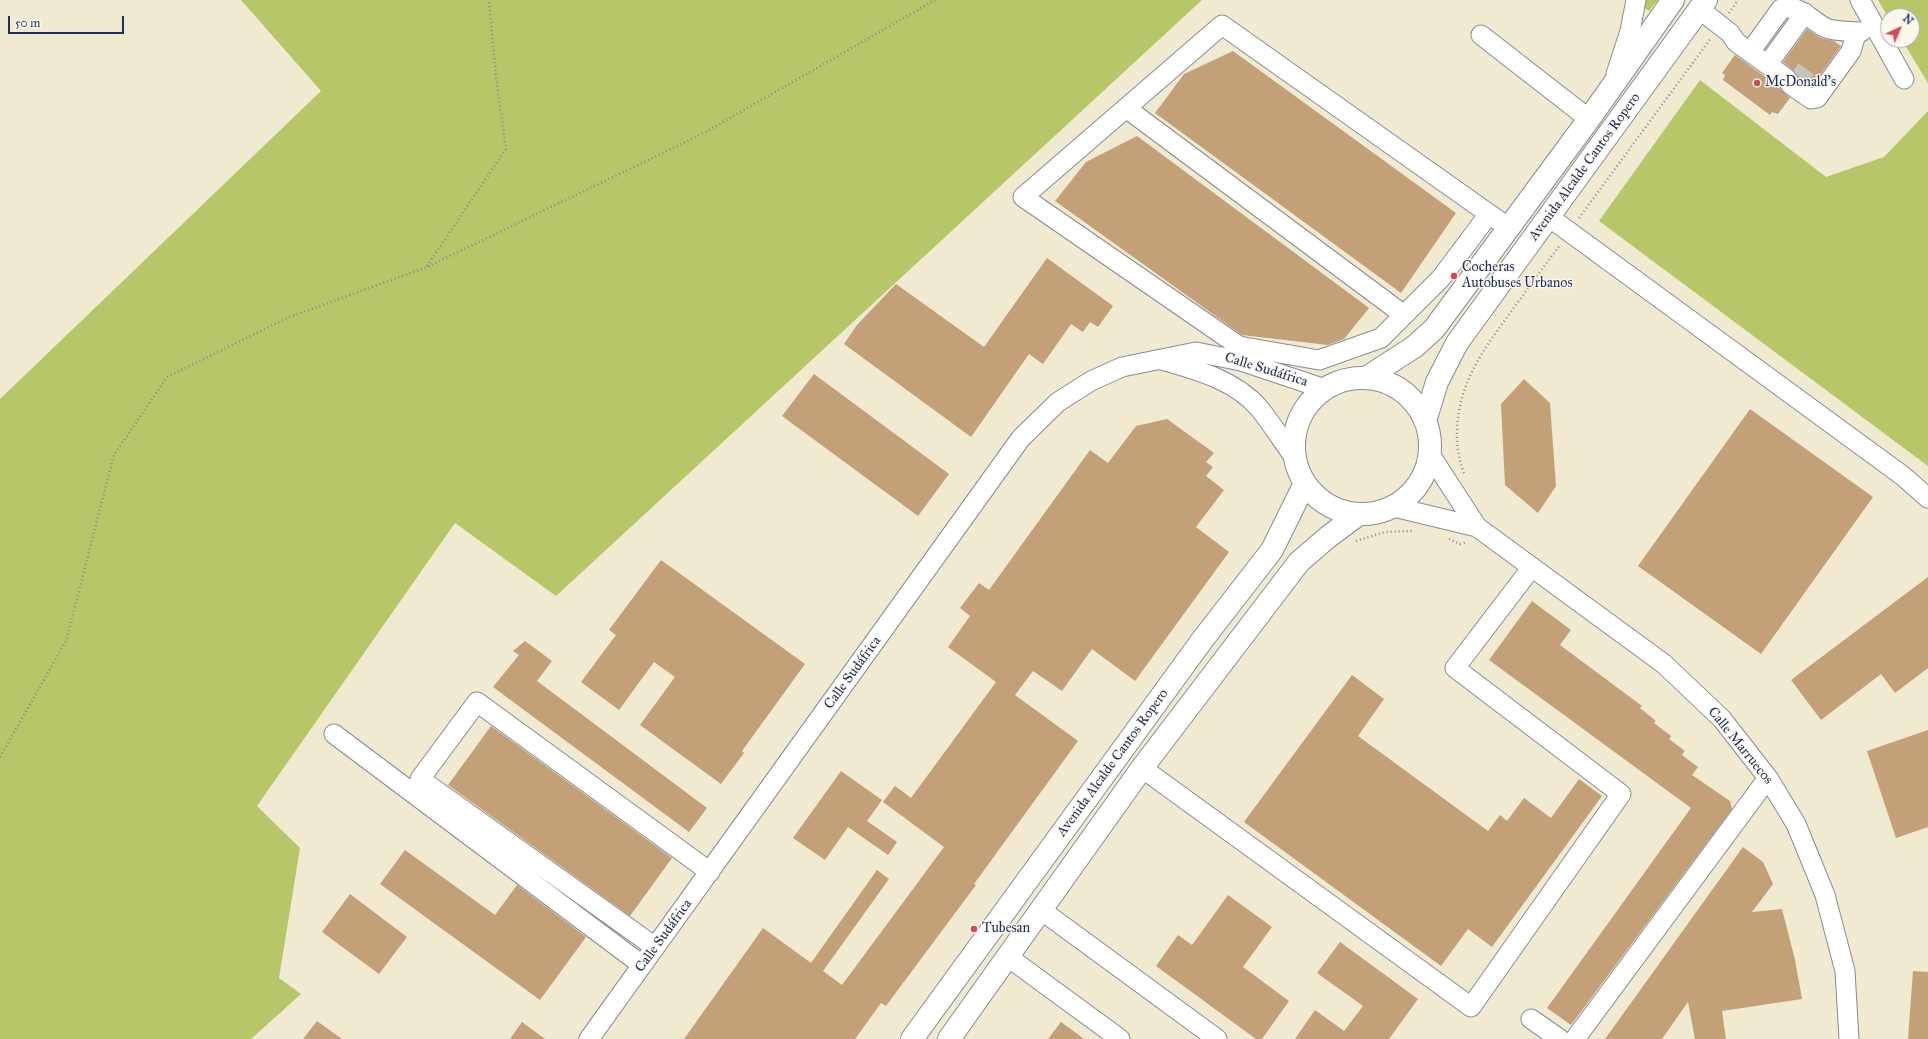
<!DOCTYPE html>
<meta charset="utf-8">
<style>
body{margin:0}
#map{position:relative;width:1928px;height:1039px;overflow:hidden;background:#f0ead0;font-family:"IM FELL Great Primer",serif}
canvas{display:block}
.north{position:absolute;left:1880px;top:8px;width:40px;height:40px;box-sizing:border-box;background:#fbf7ec;border:1px solid #a1a7b3;border-radius:50%;rotate:44deg;font-size:11px;font-weight:700;line-height:16px;text-align:center;color:#1b2f5e}
.north::after{content:'';display:block;margin:auto;width:14px;height:18px;background:#d1495b;clip-path:polygon(50% 0,100% 100%,50% 72%,0 100%)}
.scale{position:absolute;left:8px;top:16px;width:116px;height:18px;box-sizing:border-box;border:2px solid #1b2f5e;border-top:0;padding-left:5px;font-size:12px;line-height:14px;white-space:nowrap;color:#1b2f5e;-webkit-text-stroke:3px #fbf7ec;paint-order:stroke}
</style>
<div id="map">
<canvas width="1928" height="1039"></canvas>
<div class="north">N</div>
<div class="scale">50 m</div>
</div>
<script>
const ctx = document.querySelector('canvas').getContext('2d');
ctx.lineJoin = 'round';
function fillPath(path, color) { ctx.fillStyle = color; ctx.fill(path, 'evenodd'); }
function trace(path, color, width, dash) { ctx.strokeStyle = color; ctx.lineWidth = width; ctx.lineCap = dash ? 'butt' : 'round'; ctx.setLineDash(dash || []); ctx.stroke(path); }
function drawText(font, color, halo, rows, align = 'center') {
  ctx.font = font + ' "IM FELL Great Primer",serif'; ctx.lineWidth = 3; ctx.setLineDash([]); ctx.textBaseline = 'middle'; ctx.strokeStyle = halo; ctx.fillStyle = color; for (const [text, x, y, turn = 0] of rows) {
    ctx.save(); ctx.translate(x, y); ctx.rotate((+turn || 0) * Math.PI / 180); ctx.textAlign = isNaN(turn) ? turn : align; if (halo) ctx.strokeText(text, 0, 0); ctx.fillText(text, 0, 0); ctx.restore();
  }
}
const green = new Path2D(`
 M241 0H1202L556 596 455 523 257 806 300 848 279 978 301 994 251 1039H0V399L321 91Z
 M1634 0H1658L1649 11Z
 M1878 0H1928V83L1902 40H1912V16L1888 17Z
 M1700 80 1826 177 1884 157 1928 111V466L1599 221Z`);
const building = new Path2D(`
 M1807 29 1821 38 1834 41 1841 46 1812 86 1783 62Z
 M1233 51 1456 213 1401 293 1155 113 1184 74Z
 M1735 55 1778 86 1790 98 1778 114 1772 112 1770 115 1723 80 1725 75 1722 73Z
 M1137 136 1369 308 1344 339 1328 345 1242 335 1055 201 1086 162Z
 M1047 258 1113 306 1098 327 1090 322 1083 332 1071 324 1043 364 1029 354 971 437 844 344 857 325 896 284 984 347Z
 M814 374 949 474 918 516 782 416Z
 M1524 379 1550 403 1556 486 1538 513 1505 485 1501 404Z
 M1750 409 1873 497 1761 654 1638 566Z
 M1167 419 1214 453 1206 462 1213 467 1206 476 1224 490 1196 527 1229 552 1135 681 1092 649 1062 691 1033 671 1015 695 1078 741 974 884 976 885 886 1006 881 1003 855 1039H684L763 928 811 963 877 870 889 879 823 971 842 985 944 847 883 802 895 786 911 798 996 682 948 647 970 616 960 608 979 583 989 590 1090 450 1108 463 1136 426Z
 M661 560 805 664 742 751 744 753 721 784 640 725 675 677 654 662 619 710 581 682 616 635 609 630Z
 M1928 577V668L1895 693 1881 674 1821 720 1791 680Z
 M1532 601 1571 630 1560 645 1642 706 1640 708 1656 721 1654 723 1671 736 1669 739 1685 751 1682 755 1698 767 1692 775 1730 801 1732 809 1571 1025 1547 1008 1691 808 1489 660Z
 M525 641 552 661 537 681 707 808 689 832 493 687 519 655 513 651Z
 M1352 675 1384 699 1358 736 1488 831 1500 815 1507 821 1524 798 1551 818 1579 779 1602 796 1492 947 1468 929 1441 966 1244 822Z
 M491 726 672 858 630 916 448 785Z
 M1928 730V827L1896 838 1867 751Z
 M841 771 882 800 867 821 897 842 888 855 848 827 825 860 793 838Z
 M1743 847 1763 862 1773 884 1752 912 1782 909 1795 960 1802 999 1722 1011 1726 1039H1695L1688 1002 1662 1039H1605Z
 M405 850 495 915 517 885 586 937 540 1000 380 884Z
 M350 894 407 937 379 974 322 932Z
 M1228 895 1272 927 1243 967 1289 1001 1262 1039H1256L1156 966 1178 935 1192 945Z
 M1340 942 1418 999 1389 1039H1295L1315 1010 1344 1031 1363 1006 1317 973Z
 M1913 971 1928 972V1039H1908Z
 M317 1021 342 1039H303Z
 M522 1022 545 1039H510Z
 M1061 1022 1084 1039H1048Z`);
const minorTunnel = new Path2D(`
 M1793 71 1812 85`);
const path = new Path2D(`
 M1729 13 1738 0
 M1579 218 1711 38
 M427 266 506 149 496 77 489 0
 M1464 473C1458 459 1457 445 1457 431 1458 382 1486 346 1513 309 1529 287 1544 266 1560 245
 M1449 539 1460 544 1467 542
 M1356 541 1385 532 1414 531
 M0 757 66 641 114 455 167 377 287 318 427 267 704 133 935 0`);
const minor = new Path2D(`
 M1860 0 1904 79
 M1699 9 1730 33 1736 42 1786 78 1791 85 1811 99 1817 98 1851 51 1855 38
 M1481 35 1589 119
 M1755 45 1781 9C1803 5 1808 19 1826 28 1836 32 1851 31 1861 32
 M1773 57 1805 13
 M1616 74 1630 31 1636 0
 M1126 108 1404 315
 M1489 214 1441 278 1381 338 1319 360 1239 346 1023 197 1222 25 1509 228
 M1549 217 1903 476 1928 498
 M1162 360C1197 370 1235 380 1259 408 1272 424 1283 442 1295 458
 M1429 453 1477 527 1664 664 1722 719 1768 778 1796 824 1825 895 1845 971 1849 1039
 M1394 507 1477 527
 M334 734 642 965
 M1142 768 1471 1007 1621 794 1455 668 1532 567
 M1041 910 1217 1039
 M655 947 420 779 477 702 710 872
 M1008 957 1120 1039
 M1531 1019 1560 1039
 M589 1039 1021 438 1058 402 1091 381 1122 367 1196 352 1241 361 1325 389
 M1575 1039 1768 778`);
const major = new Path2D(`
 M1366 378 1414 347 1434 329 1589 119 1673 0
 M1294 446a68 68 0 1 1 136 0a68 68 0 1 1-136 0Z
 M1425 421 1437 382 1457 343 1706 0
 M912 1039 1203 639 1272 550 1305 483
 M949 1039 1142 768 1299 562 1328 537 1359 514`);
const markers = [
 [1757,83,4,"#d1495b"],
 [1454,276,4,"#d1495b"],
 [974,929,4,"#d1495b"]
];
const poiNames = [
 ["McDonald's",1765,83],
 ["Cocheras",1462,268],
 ["Autobuses Urbanos",1462,284],
 ["Tubesan",982,929]
];
const streetNames = [
 ["Avenida Alcalde Cantos Ropero",1585,167,-54],
 ["Calle Sudáfrica",1266,370,17],
 ["Calle Sudáfrica",853,673,-54],
 ["Calle Marruecos",1740,746,51],
 ["Avenida Alcalde Cantos Ropero",1113,763,-54],
 ["Calle Sudáfrica",664,936,-54]
];
fillPath(green, '#b7c669');
fillPath(building, '#c3a077');
trace(minorTunnel, '#c5c5b9', 19, [19, 10]);
trace(minor, '#868c97', 21);
trace(major, '#868c97', 24);
trace(path, '#868c97', 2.5, [1, 3]);
trace(minor, '#fff', 19);
trace(major, '#fff', 22);
for (const [x, y, r, color] of markers) { const dot = new Path2D(); dot.arc(x, y, r, 0, 2 * Math.PI); ctx.fillStyle = color; ctx.fill(dot); trace(dot, '#fbf7ec', 1.5); }
drawText('14px', '#1b2f5e', '#fbf7ec', poiNames, 'left');
drawText('14px', '#1b2f5e', '#fbf7ec', streetNames);
</script>
